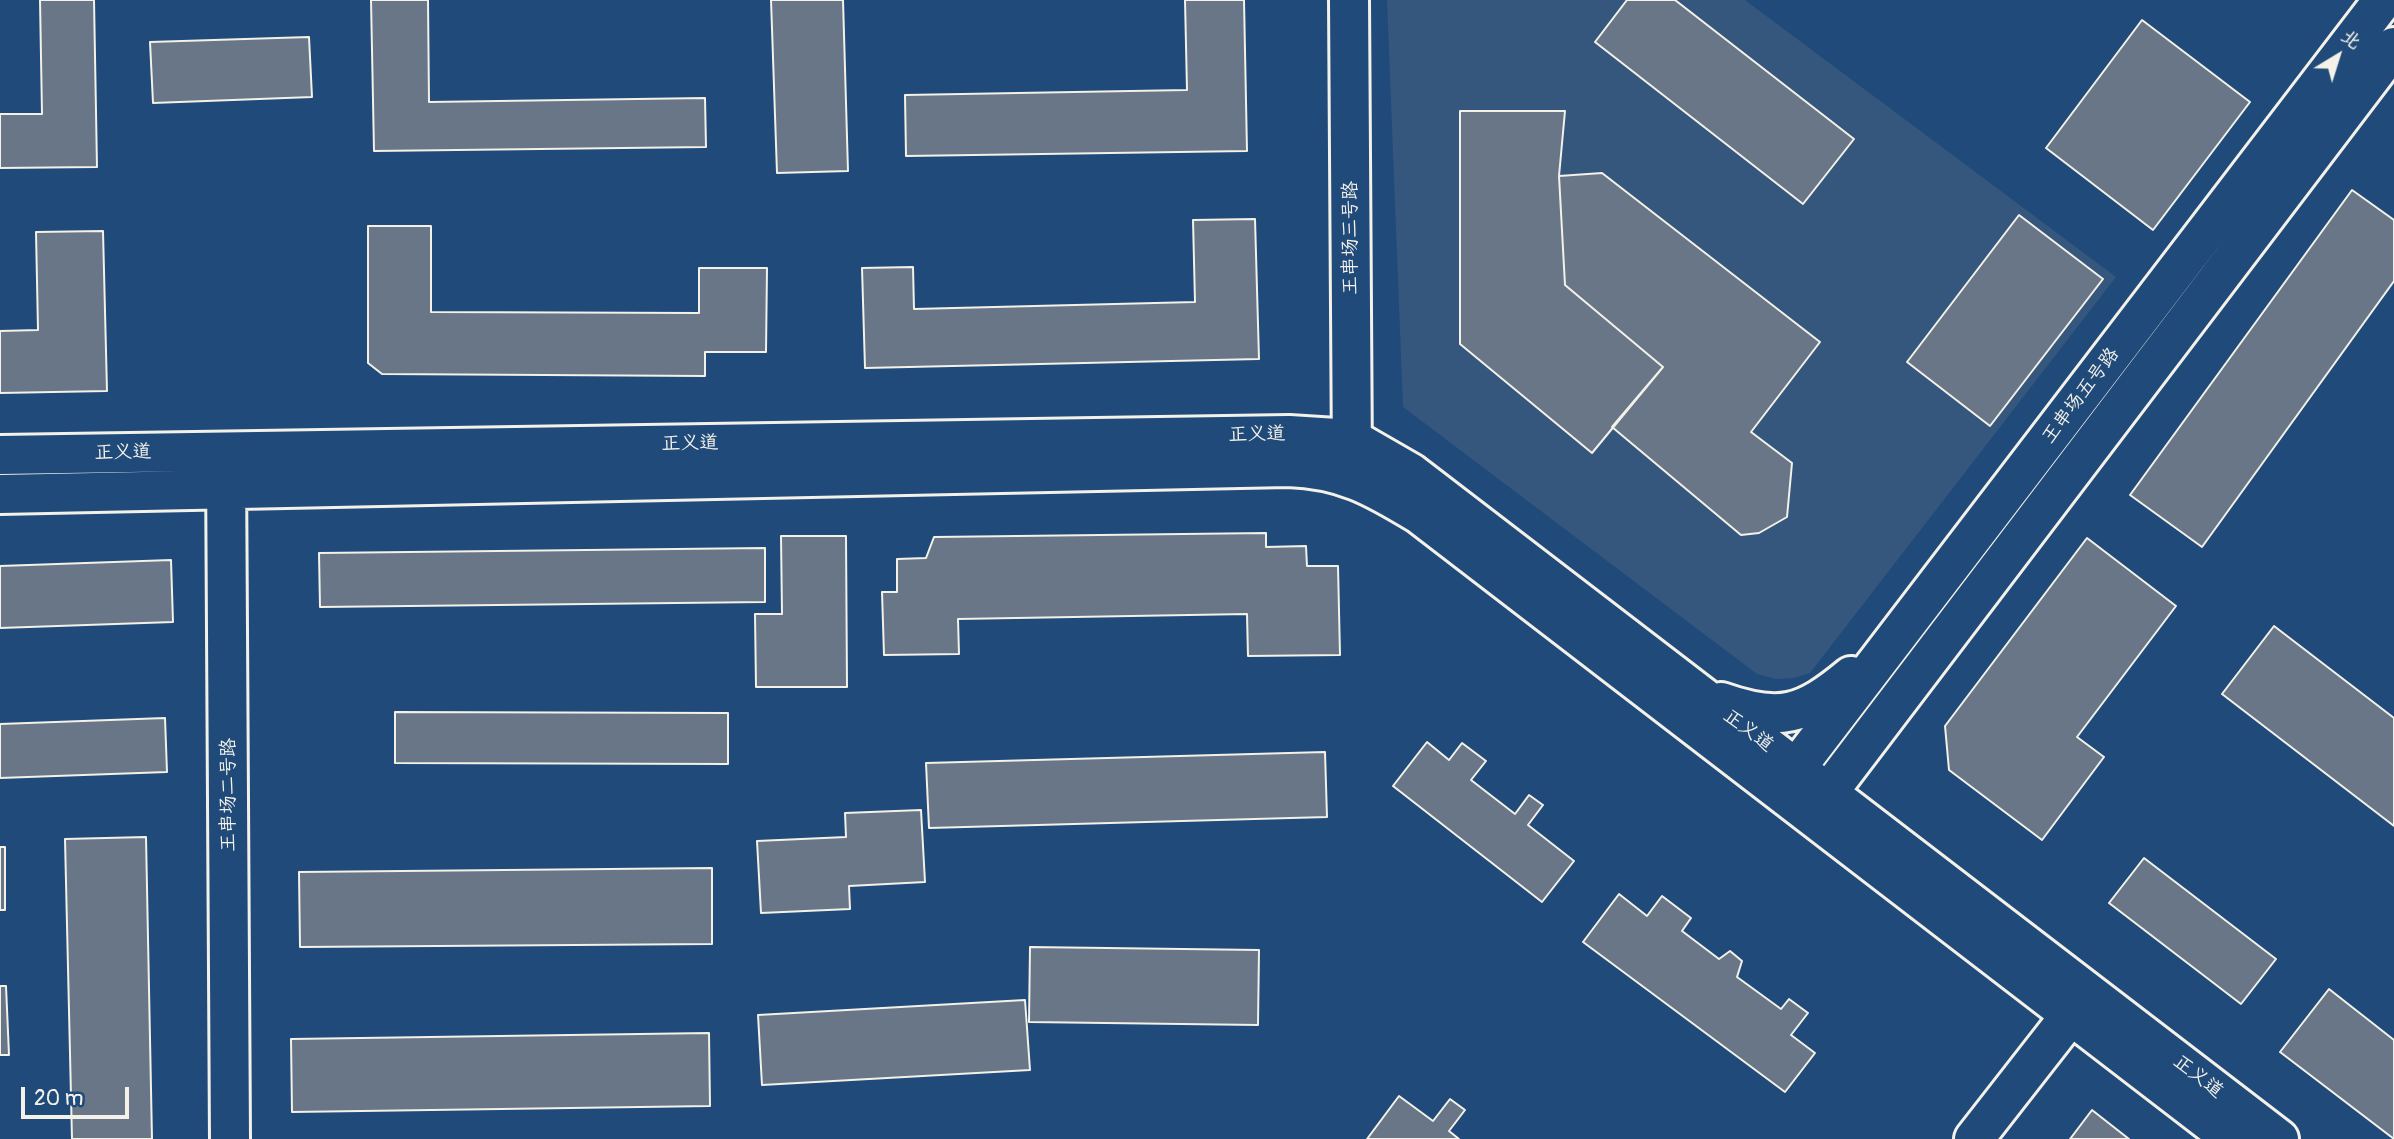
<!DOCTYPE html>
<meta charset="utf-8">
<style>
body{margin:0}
#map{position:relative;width:2394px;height:1139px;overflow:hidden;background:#1f4a7a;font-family:Pangolin,"LXGW WenKai TC",sans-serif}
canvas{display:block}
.north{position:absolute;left:2303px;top:21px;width:70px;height:70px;-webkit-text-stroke:5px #1f4a7a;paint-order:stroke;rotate:38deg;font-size:19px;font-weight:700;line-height:28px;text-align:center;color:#f4f1e8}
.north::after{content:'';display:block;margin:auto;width:24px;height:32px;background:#f4f1e8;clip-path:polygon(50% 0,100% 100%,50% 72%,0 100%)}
.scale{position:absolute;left:21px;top:1087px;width:108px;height:32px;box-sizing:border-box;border:4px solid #f4f1e8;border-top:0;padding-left:9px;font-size:21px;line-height:24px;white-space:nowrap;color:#f4f1e8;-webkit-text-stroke:5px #1f4a7a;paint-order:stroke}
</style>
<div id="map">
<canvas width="2394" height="1139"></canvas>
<div class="north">北</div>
<div class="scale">20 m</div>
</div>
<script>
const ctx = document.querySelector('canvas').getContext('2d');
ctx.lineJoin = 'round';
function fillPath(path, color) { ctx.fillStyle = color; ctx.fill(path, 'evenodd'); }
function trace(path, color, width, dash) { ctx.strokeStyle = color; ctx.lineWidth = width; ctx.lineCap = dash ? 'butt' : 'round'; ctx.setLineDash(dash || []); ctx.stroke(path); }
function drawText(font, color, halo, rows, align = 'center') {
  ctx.font = font + ' Pangolin,"LXGW WenKai TC",sans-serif'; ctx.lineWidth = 7; ctx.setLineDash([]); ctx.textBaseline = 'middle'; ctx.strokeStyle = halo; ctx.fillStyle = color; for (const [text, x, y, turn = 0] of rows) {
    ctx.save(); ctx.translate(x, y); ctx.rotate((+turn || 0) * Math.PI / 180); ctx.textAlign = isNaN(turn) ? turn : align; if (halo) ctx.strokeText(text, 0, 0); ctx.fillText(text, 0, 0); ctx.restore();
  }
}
const built = new Path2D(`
 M1387 0H1745L2116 277 1810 673 1794 678 1776 679 1757 674 1403 407Z`);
const building = new Path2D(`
 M40 0H94L97 167 0 168V114H42Z
 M371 0H428L429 102 705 98 706 147 374 151Z
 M771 0H843L848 171 777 173Z
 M1185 0H1244L1247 151 906 156 905 95 1187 90Z
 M1627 0H1675L1854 139 1803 204 1595 42Z
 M2142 20 2250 102 2153 230 2046 148Z
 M309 37 312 97 153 103 150 42Z
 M1460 111H1565L1559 176 1565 285 1663 367 1592 453 1460 344Z
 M1602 173 1820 342 1751 432 1792 463 1787 517 1759 533 1741 535 1612 427 1663 367 1565 285 1559 176Z
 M2352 190 2394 220V281L2202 547 2130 495Z
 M2019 215 2103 279 1990 426 1907 362Z
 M1255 219 1259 359 865 368 862 268 913 267 914 309 1195 302 1193 220Z
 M368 226H431V312L699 313V268H767L766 352H705V376L382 374 368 363Z
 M103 231 107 391 0 393V331L38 330 36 232Z
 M1266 533V547L1306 546 1307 566H1338L1340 655 1248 656 1247 614 958 619 959 654 884 655 882 592H897V559L926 558 934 537Z
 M781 536H846L847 687H756L755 614H782Z
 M2087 538 2176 606 2077 737 2104 757 2042 840 1949 770 1945 726Z
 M765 548V602L320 607 319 553Z
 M171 560 173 622 0 628V566Z
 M2274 626 2394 718V826L2222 694Z
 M395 712 728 713V764L395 763Z
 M165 718 167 772 0 778V724Z
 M1427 742 1449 760 1462 743 1486 761 1471 780 1515 814 1529 795 1543 805 1528 825 1574 861 1542 902 1393 786Z
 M1325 752 1327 817 929 828 926 763Z
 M921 810 925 882 849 886 850 909 761 913 757 841 846 837 845 813Z
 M146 837 152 1139H72L65 839Z
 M0 847H5V910H0Z
 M2144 858 2276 959 2241 1004 2109 903Z
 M712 868V944L300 947 299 872Z
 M1619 894 1647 916 1662 896 1691 918 1682 931 1719 959 1730 951 1742 961 1737 977 1781 1009 1789 999 1808 1013 1791 1035 1815 1053 1785 1092 1583 942Z
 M1030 947 1259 950 1258 1025 1029 1022Z
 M0 986H6L9 1055H0Z
 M2329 989 2394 1040V1139L2280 1052Z
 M1025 1000 1030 1070 762 1085 758 1015Z
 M709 1033 710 1106 292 1112 291 1039Z
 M1399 1096 1433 1121 1450 1099 1465 1110 1449 1131 1459 1139H1367Z
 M2092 1110 2129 1139H2070Z`);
const minor = new Path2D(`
 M1349 0 1352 463
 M0 455 1289 435 1352 439 1411 473 2279 1139
 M226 462 230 1139
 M0 494 1288 467C1343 469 1373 486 1419 514L2232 1139
 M1721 702C1780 723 1804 715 1851 676
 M1781 788 2383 0
 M1814 811 2394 47
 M1974 1139 2070 1016`);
const streetNames = [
 ["王串场三号路",1351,238,-90],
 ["王串场五号路",2081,396,-53],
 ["正义道",1257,435,-1],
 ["正义道",690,444,-1],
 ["正义道",123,453,-1],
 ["正义道",1748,731,37],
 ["王串场二号路",229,795,-90],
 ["正义道",2198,1077,38]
];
fillPath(built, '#35577e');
fillPath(building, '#687687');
trace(building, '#f4f1e8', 2);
trace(minor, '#f4f1e8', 44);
trace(minor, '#1f4a7a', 38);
drawText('19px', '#f4f1e8', '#1f4a7a', streetNames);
</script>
